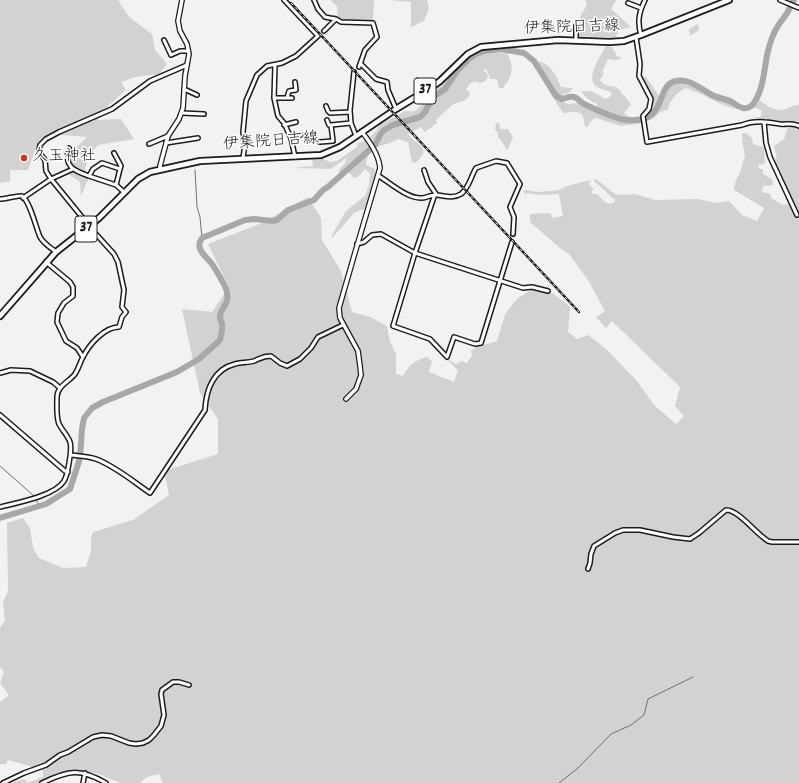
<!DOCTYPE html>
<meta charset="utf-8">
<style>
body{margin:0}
canvas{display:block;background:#f2f2f2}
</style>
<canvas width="799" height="783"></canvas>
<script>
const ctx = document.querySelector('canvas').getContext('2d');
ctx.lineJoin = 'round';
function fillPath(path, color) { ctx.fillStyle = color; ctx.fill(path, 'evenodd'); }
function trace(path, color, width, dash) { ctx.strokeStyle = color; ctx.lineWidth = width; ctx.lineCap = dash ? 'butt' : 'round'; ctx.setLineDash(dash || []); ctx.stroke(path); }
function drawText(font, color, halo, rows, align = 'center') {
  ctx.font = font + ' Dekko,"Klee One",sans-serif'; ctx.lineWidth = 3; ctx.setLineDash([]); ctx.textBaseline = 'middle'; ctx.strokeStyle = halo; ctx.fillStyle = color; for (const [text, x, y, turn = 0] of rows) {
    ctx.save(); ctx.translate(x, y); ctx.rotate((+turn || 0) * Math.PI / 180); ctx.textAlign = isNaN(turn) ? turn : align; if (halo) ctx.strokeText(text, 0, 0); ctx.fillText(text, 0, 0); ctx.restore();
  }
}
const green = new Path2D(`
 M0 0H118L129 17 152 34 155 50 167 64 159 74 136 77 121 82 126 90 110 104 98 120 121 119 134 139 98 145 88 157 85 169 88 180 81 196 80 182 68 174C66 150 74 151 87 137L50 134 35 151 28 170H10V181L0 183Z
 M330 0H374L373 21 338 19 337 6Z
 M389 0H427L429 8 424 21 411 27V2Z
 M585 0H616L611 9 631 27 619 30 615 38 577 36 580 17 587 5Z
 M698 24 699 30 690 36 689 29Z
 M606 46 612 47 617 56 622 59 615 60 608 59 602 72 604 73 600 80C608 91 618 81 622 95H624L631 105 624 113C636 123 643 115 653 108V98L641 78 643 76 646 77 660 97C665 94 670 85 676 83 684 81 730 103 740 108 750 109 753 107 759 100 765 104 773 111 780 110 787 110 792 105 799 105V121L782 123 768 119 751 118 761 117V110L756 108C731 116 708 94 685 88 677 93 669 100 668 110L660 112 654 118 642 123 621 126 596 118 593 119 587 127H585C584 119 584 112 574 112 570 112 567 113 563 113L550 92 547 80 539 67V61C552 65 556 76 561 87L573 88 570 92 558 96 560 101 569 104 578 103 597 107V104C591 101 584 98 582 91H591L606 99 611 96V92C606 90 600 89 596 86 585 78 601 55 606 46Z
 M495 53H507C514 68 514 74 503 88H499L497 79H490L487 70 485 69 483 71 486 72 488 76 486 81 480 83C473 80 469 82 466 90L469 91 470 95 464 101 453 104 436 120 437 123 425 132 421 127 408 134C414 144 435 147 415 163L412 162 408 142 398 139C395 141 390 143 387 144 374 147 368 150 366 165L375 169C376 182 369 194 366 208L354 213 332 238V235L346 211 365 196 369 185 370 173 365 169 359 176 354 178 346 169 342 173 338 171 345 163 346 158 331 169 292 168 313 166 312 159 321 158 330 162 337 161 357 147V144C366 139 376 135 379 125L405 111H415L425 102 424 98 441 86 473 58 480 55Z
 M499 122 500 129H508L513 137 508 149H506L501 140 498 137V134L495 129 496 124Z
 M792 125 799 128V783H163L159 774 147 777 140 783H120L99 774 72 769 39 783H12L24 779 27 782 33 781 43 776V772L42 770 35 771 30 766 8 760 6 764H0V702L9 695 0 683 4 672 0 667V628L5 620 3 602 8 591 7 523 23 518 30 528 33 548 39 558 63 568 86 567 91 551V539L93 532 133 520 169 495 164 471 218 454V419L200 393 182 309 212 312 229 287 208 244 262 223 308 197 321 218 322 240 341 271 352 312 370 317 387 326 390 342 396 354V374L403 376C409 365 415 360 427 357L432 361 429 372 454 382 458 370 448 361 449 360 456 364 462 361 467 363 473 354 470 352C477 344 487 345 497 341L505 314 517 299 530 290H539L554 294 570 307 568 332 577 339 588 335 605 348 637 381 654 405 676 424 684 416 675 406 680 387 612 321 606 328 596 317 605 311 588 280 569 254 561 249 530 222V214L550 213 553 218 563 216 559 194 540 195 526 193 525 194 527 209 524 190 538 192 559 190 567 186 590 180 589 184 594 190H592V194H597C604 200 606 207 615 202V200L593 180 596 179 615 194 621 195 635 194 655 200 698 199 716 203 729 201 742 215 757 221 764 208 734 190C734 182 738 177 741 170 742 165 743 161 745 156L742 140V133H746L752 138 753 144 764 147 765 164 758 165 759 169H763V174L772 179 773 185 763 186 762 192 771 194V198L783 205 790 204 798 216 774 161 777 158 774 146 784 139 788 127Z`);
const stream = new Path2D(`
 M195 170 197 207 200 217 202 238
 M0 466 34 496
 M36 500 40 506
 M559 783 578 768 611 734 631 725 644 715 648 699 693 677`);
const river = new Path2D(`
 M0 518 46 504 70 489 80 458 82 429 84 418 92 408 103 402 177 372 199 359 220 340C221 335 223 329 222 324 222 322 220 320 220 318 219 306 233 306 225 286 221 279 217 271 212 264 206 256 194 249 202 238L245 220 254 219 273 221 277 220 288 210 314 200 323 190 329 186 375 145 380 135 384 130 393 125 420 117 425 112 433 97 445 89 457 71 470 58 476 54 485 51 501 49 524 53 534 61 556 96 562 99C566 98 570 96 574 97 578 98 580 102 584 104 597 110 611 118 626 120 670 124 654 85 676 81 689 78 701 89 712 95 718 98 726 99 732 102 735 104 739 107 743 108 748 109 753 106 755 101 764 87 764 68 768 51 770 43 773 33 778 26 780 22 783 19 785 16 789 11 791 5 794 0`);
const minorTunnel = new Path2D(`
 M319 35 324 31
 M512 242 513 234`);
const minor = new Path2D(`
 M314 0 318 9 325 17 330 18 336 19 341 22 373 23 377 37 365 50 359 67
 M780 0 799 8
 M628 3 641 8
 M576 26V40
 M324 31 336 19
 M641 35C637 22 639 12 645 0
 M636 37 640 64 639 76 651 99 649 109 643 116 647 142 742 125C755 120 767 122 780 124 787 125 793 122 799 126
 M164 40 171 55 180 51H188
 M361 64 376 79 387 82 388 90 396 109
 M275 65 274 98 278 116 284 123 291 138 295 157
 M354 72 350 110 351 123 356 136
 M184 89 197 95
 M274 98H292
 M287 98 289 91 296 90 295 82
 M326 106 328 111 330 113 350 112
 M182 113 204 114
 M327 120 329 125H331
 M764 122 766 143 770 157 797 215
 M284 125 296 122
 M291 138 301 135
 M320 142 333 141 331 125 351 123
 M166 143 198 138
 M149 144 168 136
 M69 148C63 167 75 171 89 176
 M114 153 121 166 120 169
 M243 158 245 144 243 132 246 101 257 75 267 66 282 63 296 56 318 36 284 0
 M424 170 428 182 436 194
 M379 176C390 183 408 199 422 198 427 198 431 194 437 195 445 196 453 199 461 194 469 188 471 176 476 168L496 161 507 163 520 184 510 207 514 217 513 234
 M116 185 89 176 93 169 102 163 120 169 116 185 124 192
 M435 194 415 253 393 326 430 339 447 357 454 337 475 344 481 343 512 242
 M23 198 51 179 73 169
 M0 199C5 199 19 195 22 196 30 201 36 228 40 237 44 244 50 247 56 252
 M357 244 364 242 372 235 381 234 415 253 523 288 532 287 548 291
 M46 262 70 282 73 287V296L64 303 58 313 57 322 66 341 77 348 83 357
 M0 373 11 370 30 371 53 382 60 388
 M0 415 65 471 68 472
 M71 455C79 456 88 456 96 459 115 466 134 482 150 493L205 410C206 389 214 369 235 364 241 362 248 363 254 361 261 358 263 356 271 356L280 363 287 366 300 359 311 348 318 337 343 325
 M0 507C16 503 55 496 64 481 67 476 68 469 69 463 70 456 72 449 70 442 68 436 62 430 59 424 56 417 57 405 57 397 57 386 70 381 75 374 79 368 80 362 83 357 89 345 104 327 119 327L122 317 126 312 122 307 124 290 118 262 114 254 95 233 51 179 46 171 45 160 39 152 40 145 46 139 59 132 112 109 150 81 187 65
 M588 569 590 563 591 554 594 546 615 533 623 530H640L673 537 690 539 699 533 726 510C739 510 755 533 768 541L772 542H799
 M3 783 24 773 46 765 60 755 68 752 93 737 102 735 111 736 129 743 136 744 143 743 149 740 154 735 161 726 164 715 161 694 162 690 173 682H179L189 685
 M42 783C69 770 80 768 106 783
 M83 783 85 773`);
const tertiary = new Path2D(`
 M160 169V166L168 136 179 119 183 108 185 76 189 54 187 44 180 31 178 21 182 0
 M346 399 356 389 361 375 360 366 358 351 340 318 339 308 354 256 380 168C379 155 370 142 362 132`);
const primary = new Path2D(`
 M0 316 56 252 99 218 138 179 150 172 200 161 321 155 340 147 396 109 432 87 440 81 468 54 481 47 558 40 610 42 624 41 641 35 729 0`);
const rail = new Path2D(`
 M291 3 579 312`);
const markers = [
 [24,158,4,"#c8321e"]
];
const shields = [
 [425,91,22],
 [86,229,22]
];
const shieldNames = [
 ["37",425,91],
 ["37",86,229]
];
const streetNames = [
 ["伊集院日吉線",572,29,-2],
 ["伊集院日吉線",271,143,-4]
];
const poiNames = [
 ["久玉神社",32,158]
];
fillPath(green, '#d2d2d2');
trace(stream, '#707070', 1);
trace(river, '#a8a8a8', 6);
trace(minorTunnel, '#d2d2d2', 3, [3, 1.5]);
trace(minor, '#1c1c1c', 6);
trace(tertiary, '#1c1c1c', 6);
trace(primary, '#1c1c1c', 8);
trace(minor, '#fff', 3);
trace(tertiary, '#fff', 3.5);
trace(primary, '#fff', 4.5);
trace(rail, '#1c1c1c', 2.5);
trace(rail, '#fff', 1, [3]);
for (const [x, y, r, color] of markers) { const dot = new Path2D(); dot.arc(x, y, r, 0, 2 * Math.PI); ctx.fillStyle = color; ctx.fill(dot); trace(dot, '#fff', 1.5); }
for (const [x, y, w] of shields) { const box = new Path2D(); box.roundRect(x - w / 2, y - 13, w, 26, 3); ctx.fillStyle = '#fff'; ctx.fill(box); trace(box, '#1c1c1c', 1); }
drawText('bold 15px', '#1c1c1c', null, shieldNames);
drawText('16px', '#1c1c1c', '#fff', streetNames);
drawText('16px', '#1c1c1c', '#fff', poiNames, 'left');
</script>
